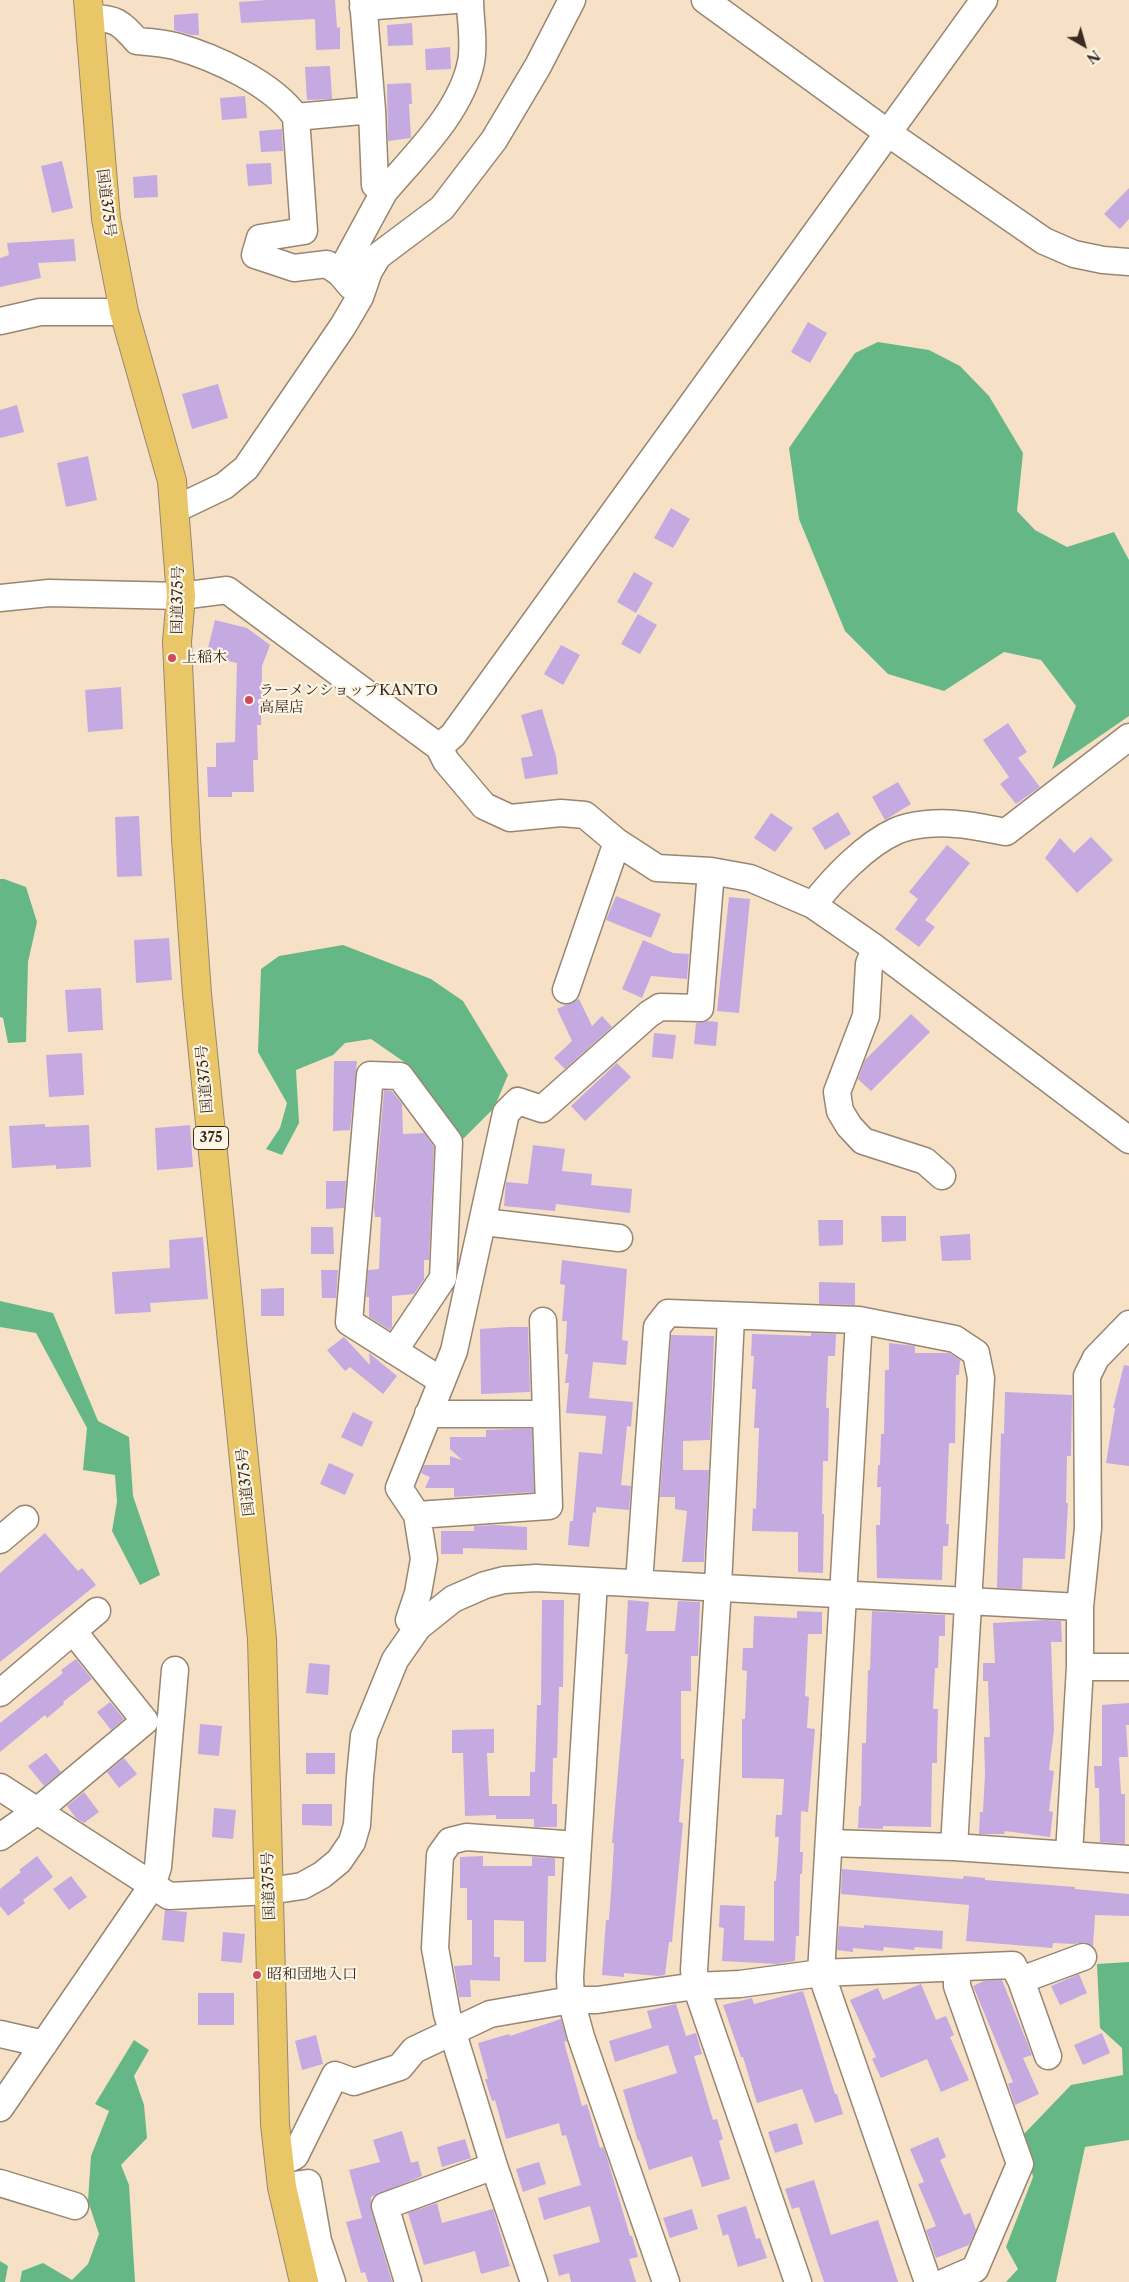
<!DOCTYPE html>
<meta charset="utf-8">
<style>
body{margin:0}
#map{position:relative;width:1129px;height:2282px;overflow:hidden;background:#f6e1c6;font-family:"Libre Caslon Text",serif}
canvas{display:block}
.north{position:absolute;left:1059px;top:20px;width:50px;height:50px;-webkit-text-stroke:4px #fcf5e5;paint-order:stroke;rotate:142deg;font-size:14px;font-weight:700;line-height:20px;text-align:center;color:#3b2a1e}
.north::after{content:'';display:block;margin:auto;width:18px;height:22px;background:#3b2a1e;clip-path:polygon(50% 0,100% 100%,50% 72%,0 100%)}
</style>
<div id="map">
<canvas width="1129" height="2282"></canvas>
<div class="north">N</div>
</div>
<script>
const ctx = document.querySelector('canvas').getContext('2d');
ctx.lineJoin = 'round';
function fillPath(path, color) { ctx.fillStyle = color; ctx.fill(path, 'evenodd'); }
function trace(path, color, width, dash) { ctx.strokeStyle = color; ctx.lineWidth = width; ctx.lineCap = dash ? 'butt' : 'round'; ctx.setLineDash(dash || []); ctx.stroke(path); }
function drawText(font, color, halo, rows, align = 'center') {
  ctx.font = font + ' "Libre Caslon Text","Noto Serif JP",serif'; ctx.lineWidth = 4.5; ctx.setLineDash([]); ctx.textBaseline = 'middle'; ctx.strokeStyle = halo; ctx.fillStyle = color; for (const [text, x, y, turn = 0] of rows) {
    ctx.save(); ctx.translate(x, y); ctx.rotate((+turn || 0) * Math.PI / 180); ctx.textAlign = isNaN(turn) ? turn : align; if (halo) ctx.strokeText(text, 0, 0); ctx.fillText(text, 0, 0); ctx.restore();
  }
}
const forest = new Path2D(`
 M878 342 929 350 960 366 989 396 1023 453 1017 511 1035 530 1067 547 1114 532 1129 560V716L1052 769 1076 706 1041 660 1004 652 944 691 888 674 845 631 799 519 789 448 855 353Z
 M0 879H4L26 887 37 922 28 962 26 1042 8 1043 3 1018 0 1017Z
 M343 945 431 979 463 1001 508 1075 494 1108 462 1140 420 1087 410 1066 371 1039 345 1043 333 1055 296 1070 299 1123 282 1155 266 1149 280 1128 287 1103 258 1052 261 969 279 956Z
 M0 1301 53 1313 98 1421 129 1437 133 1496 160 1575 140 1585 112 1531 117 1502 115 1475 83 1470 87 1428 36 1333 0 1327Z
 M1129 1962V2140L1085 2147 1056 2282H1006L1018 2269 1006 2247 1033 2177 1024 2134 1071 2085 1123 2075 1122 2048 1100 2028 1097 1964Z
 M134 2040 149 2050 134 2076 144 2105 147 2138 121 2165 129 2185 135 2282H20L22 2271 43 2263 72 2280 88 2264 99 2234 88 2201 91 2156 109 2111 95 2104Z
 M0 2261 8 2266 5 2282H0Z`);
const building = new Path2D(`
 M267 0H335L337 28 340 27V49L316 50 315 19 241 23 239 2Z
 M198 13 199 35H191L174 30V15Z
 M412 23 413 45 388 46 387 25Z
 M450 47 451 69 426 70 425 49Z
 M330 66 332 99 307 100 305 67Z
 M411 83 412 104H409L411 138 388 141 387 84Z
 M245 96 247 118 222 120 220 98Z
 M282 129 283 151 261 152 259 131Z
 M62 161 73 208 52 213 41 166Z
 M271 163 272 184 248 186 246 164Z
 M157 175 158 197 134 198 133 177Z
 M1129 188V219L1120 229 1104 214Z
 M74 239 76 261 38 263 41 278 0 287V258L9 255 7 243Z
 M808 322 827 333 810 363 791 352Z
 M218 384 228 418 192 429 182 394Z
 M17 405 24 432 0 438V410Z
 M88 456 97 500 66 507 57 463Z
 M671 508 690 519 673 548 654 538Z
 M634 572 653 583 636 613 617 602Z
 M638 614 657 625 640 654 621 644Z
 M215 620 247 628 270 645 262 666 261 725H257L258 760H253L254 792H232V797H208L207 767H216V743L235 742 237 663 206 656Z
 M561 645 580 655 563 685 544 674Z
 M121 687 123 729 88 732 85 690Z
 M542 709 556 756 558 774 525 779 521 758 533 756 521 715Z
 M1008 723 1027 752 1018 758 1040 787 1016 804 1000 784 1009 777 983 740Z
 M898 782 911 804 885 820 872 797Z
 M838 812 851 834 825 850 812 828Z
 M771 813 793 828 775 852 754 838Z
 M139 816 142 876 117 877 115 817Z
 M1091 837 1113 860 1077 893 1045 858 1060 838 1074 853Z
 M947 845 970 863 925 920 935 927 919 947 895 929 918 899 909 892Z
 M616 896 661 914 651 938 606 920Z
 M729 897 750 899 739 1013 717 1011Z
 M169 938 172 980 136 983 134 940Z
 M643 940 673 953 689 954 687 979 651 976 642 998 622 989Z
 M101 988 103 1030 68 1032 65 990Z
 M579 999 592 1026 602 1016 612 1027 565 1069 554 1058 572 1041 557 1009Z
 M911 1014 930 1032 871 1091 858 1079 865 1060Z
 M708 1021 718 1022 716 1046 694 1044 696 1023Z
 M654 1033 676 1035 673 1059 652 1057Z
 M82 1053 84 1095 49 1097 46 1055Z
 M334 1061H357L350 1130 333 1131Z
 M617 1063 631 1077 585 1121 571 1106Z
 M384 1090 392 1091 402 1104 403 1134 424 1133 434 1147 429 1260H424V1279L414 1294 392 1296V1327L390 1330 369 1317V1297H366L368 1270 379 1269 381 1217H375L374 1208Z
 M45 1124V1127L89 1125 91 1167 56 1169V1165L12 1168 9 1126Z
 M190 1125 193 1167 157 1170 155 1128Z
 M533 1145 565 1149 562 1171 592 1174 591 1185 632 1189 630 1213 556 1204 555 1211 504 1206 506 1182 528 1184Z
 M326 1181H346L344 1208 326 1209Z
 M881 1216H906V1241L882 1242Z
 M818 1220H843V1245L819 1246Z
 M311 1227H333L334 1254H311Z
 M970 1234 971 1260 942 1261 940 1236Z
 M203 1237 208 1299 150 1303 151 1312 115 1314 112 1272 170 1268 169 1240Z
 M562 1260 627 1269 622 1340 628 1341 626 1365 593 1362 589 1398 633 1402 631 1427 627 1426 621 1485 631 1486 629 1510 596 1507V1513L593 1512 589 1547 568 1545 570 1521H573L579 1452 602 1454 606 1416 566 1413 569 1383H565L568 1354H565L567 1321H562L565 1285 560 1284Z
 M321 1270H338L336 1298H322Z
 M819 1282 855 1283V1305L819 1304Z
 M284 1288V1316H261V1289Z
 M509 1327H528L530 1392 481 1394 480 1329Z
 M811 1333 836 1334 835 1356H828L826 1408H829L828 1461H823L822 1514H824L823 1573 798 1572V1532L752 1531 753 1508 756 1509 759 1428H754L756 1389H752L754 1356H751L752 1334 811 1336Z
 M671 1335 714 1336 710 1440 683 1441V1470H709L704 1562H682L687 1511 675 1509V1497H660Z
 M344 1337 370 1365 369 1353 397 1376 383 1394 350 1367 345 1371 327 1350Z
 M889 1343 915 1346V1353H949L960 1360 959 1375H956L955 1443H949L946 1524H949L948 1546H943L942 1580 877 1578 876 1525H880L881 1487H877L878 1465H880L881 1434H884L885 1370H889Z
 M1124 1365 1129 1366V1466L1106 1463 1115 1408H1113Z
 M1005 1392 1072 1395 1071 1456H1067L1066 1503H1068L1065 1559 1023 1558 1022 1589 997 1588 1001 1433 1004 1434Z
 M353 1412 373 1422 362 1447 341 1437Z
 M518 1429H532L534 1492 454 1497V1488H425L430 1477 421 1473 424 1465H450V1456L462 1460 450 1449V1437H486V1430Z
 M329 1463 354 1474 345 1495 320 1484Z
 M496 1525 527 1527V1550L463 1548V1554H441V1531H474V1526Z
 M45 1533 78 1571 82 1568 96 1585 0 1662V1573Z
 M542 1600H564L563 1687H559L557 1758H553L552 1804H557V1827H534V1819H496V1815L465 1816 463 1753H452V1730L494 1729V1753H487L489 1796H530V1772H535L537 1705H541Z
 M628 1600 649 1602 646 1631H675L678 1601 700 1602 698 1656H691V1691H681V1759H684L679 1822 683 1823 672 1942H669L665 1975 658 1976 624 1973V1977L602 1975 606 1920H609L612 1878 614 1843H612L628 1654H625Z
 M797 1611 822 1612V1634H808L805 1696 809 1697 807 1728 815 1729 808 1812 801 1811 800 1852H803L802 1874H800L799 1936H796L795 1961 777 1964 722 1961 724 1928 719 1927 720 1905 745 1906 744 1940 774 1941V1881H776L779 1837H775L776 1815H782L784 1779 742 1778V1719H745L747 1671 742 1670 743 1648H753L754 1616 797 1618Z
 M872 1611 945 1615V1636H939L938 1668H935L933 1709H938L937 1748V1763H932L931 1827 883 1826V1829L858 1828 859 1806H861L862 1743H866L868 1670H870Z
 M1046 1620 1061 1621 1062 1642H1051L1054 1730 1049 1770 1054 1771 1049 1811 1053 1812 1050 1837 1005 1831 1004 1834H979L980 1812H983L985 1774 984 1737H990L988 1681H983V1663H995L993 1623Z
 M76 1659 92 1679 63 1702 64 1704 47 1718 45 1715 0 1752V1723L63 1673 61 1670Z
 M309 1663 330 1665 328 1695 306 1693Z
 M110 1702 124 1719 111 1730 97 1712Z
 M1129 1703V1725H1126L1128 1757H1119L1121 1794H1125V1844L1100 1842 1099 1788H1095L1094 1766H1102V1705Z
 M200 1724 222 1726 219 1756 198 1754Z
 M46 1753 61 1772 44 1786 28 1766Z
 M306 1753H335V1774H306Z
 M124 1758 137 1774 119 1788 107 1772Z
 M84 1792 99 1812 84 1823 76 1818 67 1806Z
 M302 1804H332V1826L302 1825Z
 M214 1808 236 1810 233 1839 212 1837Z
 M37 1856 53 1877 23 1900 25 1903 8 1916 0 1906V1889L21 1872 19 1870Z
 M483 1856V1866H532V1857L555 1858V1876H548L546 1962H524V1921L494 1920V1957H500V1981L470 1980 471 1997H459L454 1966 472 1965V1920H467V1888H460V1857Z
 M842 1869 963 1879 964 1876 985 1878V1880L1075 1887V1889L1129 1894V1916L1095 1915 1093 1946 1085 1942 1074 1944 1053 1943 1052 1948 966 1941 969 1905 841 1894Z
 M71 1876 87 1897 69 1910 53 1889Z
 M165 1910 187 1912 184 1942 162 1940Z
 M864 1925 943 1931 942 1949 915 1947 914 1950 884 1947 883 1951 853 1948V1952L837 1950 839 1926 864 1928Z
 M223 1932 245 1934 242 1963 221 1961Z
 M1079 1974 1087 1993 1060 2005 1051 1986Z
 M1002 1980 1032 2055 1023 2058 1039 2094 1015 2105 1008 2084 1013 2082 973 1986 984 1981Z
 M921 1984 936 2020 946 2016 954 2035 950 2037 969 2080 941 2092 927 2059 881 2078 872 2059 876 2057 850 2000 878 1988 883 2000Z
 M803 1991 835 2094H837L843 2114 815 2123 802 2089 757 2103 743 2057H741L723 2005 752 1998 754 2004Z
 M198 1993H234V2025H198Z
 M676 2004 686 2036 696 2033 702 2054 694 2056 713 2120 717 2119 723 2139 719 2141 730 2179 702 2187 692 2156 649 2170 639 2140 638 2141 623 2090 677 2073 668 2045 615 2062 609 2041 652 2028 647 2011Z
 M561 2019 567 2041 564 2042 582 2106 587 2104 600 2148 603 2147 605 2151 630 2236H632L638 2257 629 2259 636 2282H571L569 2273 559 2276 553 2255 600 2242 590 2206 544 2220 538 2198 581 2185 566 2135 562 2136 559 2123 506 2139 495 2100 492 2101 485 2079H488L478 2043 509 2034 510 2036Z
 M1102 2033 1110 2053 1083 2065 1074 2045Z
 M316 2035 323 2064 302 2070 295 2041Z
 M797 2123 803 2144 775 2153 768 2132Z
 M402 2131 411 2163 418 2161 422 2176 371 2197V2210L392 2282H368L365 2272 361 2273 346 2222 362 2218 349 2170 380 2162 373 2140Z
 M938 2137 946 2157 940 2160 964 2215 970 2213 976 2230 969 2245 936 2258 926 2230 936 2226 918 2184 924 2182 910 2149Z
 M465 2139 471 2158 442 2167 437 2147Z
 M539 2162 546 2184 523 2192 516 2169Z
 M814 2180 831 2235 878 2220 898 2282H824L799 2207 792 2209 785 2189Z
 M437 2203 442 2223 493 2209 510 2266 481 2274 475 2251 424 2265 408 2213Z
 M746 2206 756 2239 760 2238 767 2258 738 2267 728 2234 723 2236 717 2215Z
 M692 2209 698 2229 670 2238 663 2218Z`);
const minor = new Path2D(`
 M363 0 372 110 375 185 384 192C416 154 461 112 471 62 475 43 470 19 470 0
 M705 0 888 133 1044 241 1074 254 1103 260 1129 262
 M363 7 455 0
 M90 18C116 18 120 22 137 41 149 42 163 43 175 46 214 57 272 83 296 117L304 231 260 238 255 255 294 268 327 264 340 273
 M296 117 372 110
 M351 286 340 273 384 192
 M0 321 40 312H124
 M176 509 224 486 246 468 343 326 360 297 369 271 378 256 442 208 494 140 538 66 572 0
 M0 598 49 593 181 596 227 590 439 747 446 761 484 806 510 818 561 813 585 815 617 842 657 868 711 871 750 878 813 905 875 948 1129 1140
 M439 747 453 735 984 0
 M813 905C833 879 865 845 896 831 912 824 938 822 956 824 973 825 989 829 1006 832L1129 737
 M875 948 869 964 866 1016 837 1092 840 1111 849 1126 863 1141 925 1161 942 1176
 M566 990 617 842
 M484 1222 619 1238
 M731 1317 718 1586 694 1970 696 1986 798 2282
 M859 1320 821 1973 928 2282
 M543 1321 549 1506 417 1515 399 1488 454 1351 506 1113 518 1101 542 1109 649 1014 660 1007 700 1008 711 871
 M394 1351 443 1278 449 1142 400 1076 370 1075 349 1322 442 1381
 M428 1414H545
 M417 1515 424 1559 418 1593 409 1620 418 1627
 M0 1540 25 1519
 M594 1582 570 1977 571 2000 581 2037 666 2282
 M639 1583 657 1327 668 1313 859 1320 955 1339 976 1353 981 1378 954 1847
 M73 1631 97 1611
 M1080 1667H1129
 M0 1693 73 1631 145 1721 36 1812 0 1837
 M0 1787 169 1896 269 1891 302 1886 322 1875 339 1861 352 1842 357 1825 360 1777 364 1736 395 1660 418 1627 453 1599 485 1585 504 1580 536 1578 1080 1607
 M829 1843 954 1847 1129 1859
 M1069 1854 1080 1667V1607L1088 1528 1087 1376 1096 1358 1129 1324
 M1021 1980 1083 1957
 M0 2034 44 2044
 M0 2108 152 1886 158 1867 175 1670
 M280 2163 295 2156 335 2075 354 2082 400 2067 414 2050 490 2014 571 2000H597L696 1986 740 1984 821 1973 1013 1965 1021 1980 1048 2056
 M0 2183 75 2206
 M282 2187 308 2183 318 2241 332 2282
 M408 2282 385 2206 494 2166
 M534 2282 494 2166 447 2014 435 1948 440 1855 450 1841 466 1837 578 1845
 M945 2282 975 2269 1020 2164 957 1986V1968`);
const highway = new Path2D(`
 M88 0 106 219 124 312 172 481 181 596 177 642 186 839 197 994 262 1639 275 2124 282 2187 304 2282`);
const markers = [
 [172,658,5,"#d1495b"],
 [249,700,5,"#d1495b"],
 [257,1975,5,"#d1495b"]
];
const shields = [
 [211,1138,35]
];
const shieldNames = [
 ["375",211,1138]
];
const streetNames = [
 ["国道375号",106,203,83],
 ["国道375号",178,600,-89],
 ["国道375号",205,1079,-95],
 ["国道375号",246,1482,-96],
 ["国道375号",269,1886,-92]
];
const poiNames = [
 ["上稲木",182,658],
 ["ラーメンショップKANTO",259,691],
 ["高屋店",259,708],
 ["昭和団地入口",267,1975]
];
fillPath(forest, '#65b885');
fillPath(building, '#c5a9e1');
trace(minor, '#988672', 29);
trace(highway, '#988672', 30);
trace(minor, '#fff', 26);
trace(highway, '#e9c769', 28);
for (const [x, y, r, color] of markers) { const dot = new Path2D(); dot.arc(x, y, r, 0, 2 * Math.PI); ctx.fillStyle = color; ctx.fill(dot); trace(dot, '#fcf5e5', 2); }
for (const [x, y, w] of shields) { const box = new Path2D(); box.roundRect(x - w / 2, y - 11.5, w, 23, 4); ctx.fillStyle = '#fcf5e5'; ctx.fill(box); trace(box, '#3b2a1e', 1); }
drawText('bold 14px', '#3b2a1e', null, shieldNames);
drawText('15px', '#3b2a1e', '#fcf5e5', streetNames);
drawText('15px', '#3b2a1e', '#fcf5e5', poiNames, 'left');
</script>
